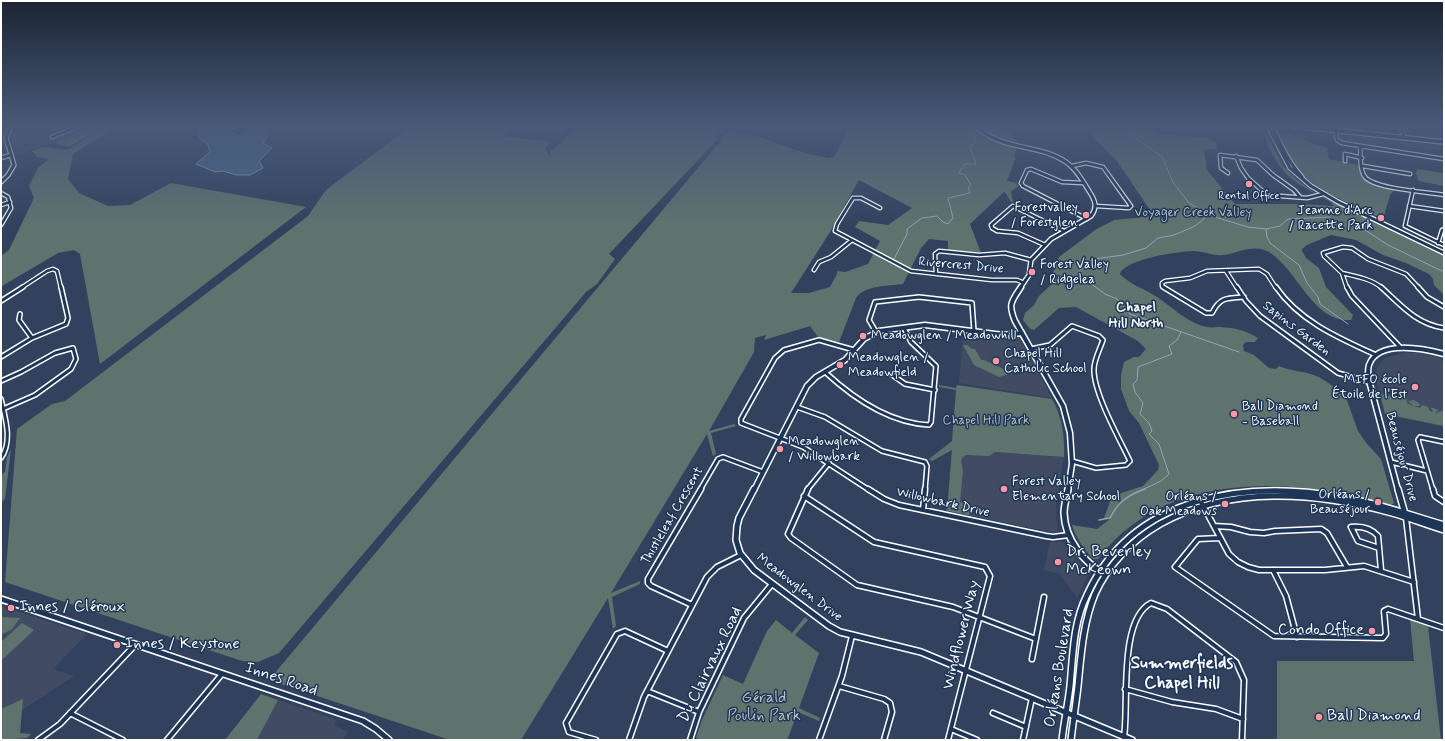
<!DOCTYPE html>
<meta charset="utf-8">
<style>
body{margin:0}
#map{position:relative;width:1445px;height:741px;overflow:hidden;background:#32425e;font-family:Mynerve,sans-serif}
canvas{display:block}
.frame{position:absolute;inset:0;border:2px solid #fff;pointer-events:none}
</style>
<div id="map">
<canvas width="1445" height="741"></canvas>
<div class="frame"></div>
</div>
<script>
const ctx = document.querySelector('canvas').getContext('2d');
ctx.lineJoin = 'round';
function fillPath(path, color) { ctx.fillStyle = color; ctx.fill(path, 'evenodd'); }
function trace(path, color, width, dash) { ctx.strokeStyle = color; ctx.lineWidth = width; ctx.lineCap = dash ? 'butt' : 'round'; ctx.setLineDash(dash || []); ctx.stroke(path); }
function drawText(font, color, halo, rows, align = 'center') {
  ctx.font = font + ' Mynerve,sans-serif'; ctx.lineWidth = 3; ctx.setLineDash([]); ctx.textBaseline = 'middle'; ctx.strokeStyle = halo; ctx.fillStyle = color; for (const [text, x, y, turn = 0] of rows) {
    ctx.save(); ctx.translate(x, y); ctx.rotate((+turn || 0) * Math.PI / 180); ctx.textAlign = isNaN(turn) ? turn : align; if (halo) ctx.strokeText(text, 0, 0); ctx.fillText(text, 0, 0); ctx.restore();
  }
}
const built = new Path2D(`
 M15 126H80L82 127 52 144H47L18 154 12 143V136Z
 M1214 126H1264L1267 135 1214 127Z
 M1282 126H1340V128L1406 135 1405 128 1421 131V129L1444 131V151L1379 143 1380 148 1317 139 1280 133 1279 130Z
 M963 333 1004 338 1019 337 1052 398 959 383Z
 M1404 353H1421L1440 357 1444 366V427L1385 414 1375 377 1377 367 1385 358Z
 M952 449 1064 457 1056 505V517L1058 529 1057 532 1046 531 947 511Z
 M1050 542H1061L1065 544 1076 559 1086 570 1088 575 1077 598 1060 574 1044 570Z
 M1 606 87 634 53 669 74 676 22 710V700L1 709Z
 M278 700 337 720 334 725 349 732 342 740H257Z`);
const green = new Path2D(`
 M85 126 101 128 69 147 55 143Z
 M107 126H118L73 154 68 179 79 193 108 206 130 205 171 183 306 207 100 364 80 254 74 250 58 253 2 286 1 256 9 250 34 198 29 186 38 168 49 159 37 157 32 151 44 147 67 150Z
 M411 126H570L562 133 512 128 502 136 552 142 545 148 550 157V151L555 148 578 126H737C730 131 721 130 715 136L718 139 609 254 615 259 597 284 586 292 279 653 258 662 242 661 5 582 17 429 52 404 65 401 308 216 326 190Z
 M851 126H1011L1014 130 1011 132 1012 136 1018 142 1014 157H1016L1007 181 1017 183V185L1019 186 1011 191 1013 202H1011L1005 192H1004L970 224 981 253 948 250V241L929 239 921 248 903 284C888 286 865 285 856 298L839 342 818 337 810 326 764 340 766 335 755 338 754 352 709 431 734 424 736 426 711 433 716 454 713 456 707 434 611 593 640 581V584L612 597 616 626 613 629 608 598 521 740H450L269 680 728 132C749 131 763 139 782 145 797 151 812 155 828 158L834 157ZM859 180 912 208 888 225 859 221 855 227 880 241 868 264 845 272 837 271V274L830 287 809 293H791L830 232Z
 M1090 126H1141L1160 134 1207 138 1216 142 1217 149 1204 150 1207 170 1235 204H1301L1334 206 1331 202 1322 197H1324L1444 256V295L1434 285 1433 279 1429 274 1406 263 1383 255 1356 240 1331 235 1307 245 1302 249V251L1306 258 1319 268 1326 287 1353 315 1351 320C1312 323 1297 267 1267 251 1253 244 1237 253 1223 255 1212 256 1204 251 1193 251 1175 252 1134 258 1121 271L1120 274C1130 285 1145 289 1157 297 1172 307 1189 324 1207 327 1211 328 1216 327 1220 327 1235 328 1245 330 1258 338L1255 342H1246L1243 345 1244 351 1254 355 1269 368 1276 369 1279 366C1291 371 1302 371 1314 375 1325 379 1333 388 1344 392L1358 431 1367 444 1381 459 1394 503 1391 505C1294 477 1166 469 1098 559H1093C1084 549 1076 538 1072 525L1097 529 1110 519 1104 518 1112 496 1143 486 1158 470 1159 465 1139 423 1129 411 1121 389V375L1124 362 1134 357H1139L1146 349 1138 341 1076 307 1059 308 1034 330 1030 329 1023 320 1025 313 1034 305 1039 296 1052 284 1053 273 1059 257 1095 230 1114 220 1154 216 1117 161 1090 134 1093 129Z
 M1280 133 1302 136 1305 141 1327 148 1329 159 1358 165C1361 188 1379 182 1394 190L1390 195 1383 219C1351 203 1307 190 1289 157 1285 149 1284 141 1280 133Z
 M1267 135 1283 166 1296 179 1316 194C1285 177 1278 169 1265 137Z
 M1417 169 1444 173V186L1419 181 1416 174Z
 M963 345H967L972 349H975L981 360H984L1012 373 999 377 974 365Z
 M939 385 956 388 957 385 1052 399C1062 416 1065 438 1064 457L995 452 989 456 966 455 963 457 961 461 963 471 960 502 972 506 969 515 947 511 952 450 932 461 929 459 952 441 956 390 939 387Z
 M1380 394 1393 397H1406L1407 403 1414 406 1408 401 1414 400 1420 404 1419 406H1414L1420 408 1422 405 1428 407 1430 411 1433 412 1431 408H1434L1439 411 1435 412 1436 413 1444 410V426L1385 414Z
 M11 449 5 499 2 501 1 475 5 472 7 457Z
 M1 617 20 618 12 629 1 635Z
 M805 617 808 620 795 635 819 653 799 708 820 718 819 721 798 712 787 740H701L696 738 702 720 723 675 743 684 767 631 776 620 792 633Z
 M1410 619 1428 626 1441 740H1277V661H1414Z
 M22 623 34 630 2 660 1 659V642Z
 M261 694 278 700 257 740H225Z
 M23 699 20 733 31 734 27 738 1 740V709Z`);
const water = new Path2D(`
 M226 126H241L230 131 229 133 241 136C250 129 261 121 268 135L263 143 272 148 259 161 263 168 250 175H237L223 171 215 172 196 164 210 152 208 145 198 136 199 131 206 128Z`);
const streamFar1 = new Path2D(`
 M1127 126 1133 136 1162 157 1174 184 1190 204 1218 218 1248 227 1266 229 1280 226 1288 219 1330 217
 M1210 214 1195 226 1174 235 1158 238 1146 248 1123 255 1094 259 1080 270 1079 275 1105 294 1117 299 1130 314 1239 352
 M1266 229 1267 237 1270 243 1299 265 1307 283 1318 297 1320 304 1348 324
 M1365 230 1388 245 1444 272
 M894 259 907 234V229L922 218 937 216 943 222 948 224 953 218 948 198 970 193 968 188 971 185 965 175 959 173 964 164H976L970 147 976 142 971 131
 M1142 490 1161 481 1169 474 1159 444 1149 434 1152 431 1149 423 1140 414 1143 403 1135 392 1133 384 1137 380 1138 367 1172 354 1169 346 1177 340 1181 332`);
const stream = new Path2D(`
 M1099 520 1110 518C1118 502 1128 495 1145 489`);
const streetFar2 = new Path2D(`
 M1380 126H1383
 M1335 130 1337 140 1342 143 1444 159
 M52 137 79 126
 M1360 146C1361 155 1359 170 1365 177 1375 189 1427 192 1444 195
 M1236 156 1241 168 1248 178 1267 195 1307 198 1323 194
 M1 158 11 155
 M1345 161V154L1362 158
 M1072 166 1086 163 1103 167 1131 206 1129 208 1096 206
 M1363 166 1410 174
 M1228 173 1221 168 1220 155 1257 160 1273 175 1294 190 1300 197
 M1083 183 1062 182 1031 169 1027 170 1021 183 1023 186 1087 219
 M1413 190 1405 226 1444 245
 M1 193 8 197 11 208 1 225
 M1 205 10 202
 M1409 206 1444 211
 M880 208 861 198H853L837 224 835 231 911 271 992 280H1017L1024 283
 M1438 243 1442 230 1444 229
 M1045 245 1018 233 997 231 992 228 991 225 1013 206 1064 231
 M814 270 819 262 831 257 852 240
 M1226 271 1237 288
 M1342 273C1355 276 1372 279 1382 288
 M936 274 935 254 939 251 979 255 1005 253 1031 260
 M21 288 47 271 53 269 57 271 61 288
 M1165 288 1162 286V283L1165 281 1190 278 1207 271 1259 269 1267 274 1276 288
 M1347 288 1342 273 1324 256 1323 253 1343 247 1352 248 1368 259 1406 274 1419 288`);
const streetFar1 = new Path2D(`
 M1163 287 1206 313H1212C1220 297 1227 298 1244 297
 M1237 287 1246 301 1260 316 1338 373 1369 382
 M1276 287C1299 321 1339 338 1376 355
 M1347 287 1352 296 1401 348
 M1381 287C1401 305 1416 324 1444 328
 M1418 287 1427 297 1444 307
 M1 301 23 287
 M20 314 19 320 32 338
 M876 332 869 320 875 302 919 297 972 303 974 331
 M1031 349 1050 345 1072 326 1099 336 1103 340C1100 349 1094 360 1094 369 1093 392 1120 440 1130 461L1126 465 1096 468 1072 461
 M854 350 819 340 784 350 775 358 741 419V423L803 447 869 490
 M1 357 32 338 66 324 68 318 61 287
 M825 372C853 398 890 423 929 425L931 422 936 366 911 342 904 328
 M891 374 905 384 935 390
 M1 381 21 372 55 353 73 348 76 359 71 369 35 395 3 409
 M1 399C5 417 13 441 1 458
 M797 407 825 417 882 451 925 462 927 466 925 490
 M1391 462 1427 471
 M700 490 718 459 723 457 763 472
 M807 490 829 463
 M1433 490 1418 440 1420 437 1444 442`);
const street = new Path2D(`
 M808 489 788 534 791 538 857 585 953 607 1036 639
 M868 489 884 499 899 505 1046 536 1053 537 1069 535
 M1433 489 1435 496 1444 502
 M804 496 874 542 985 567 990 576 948 740
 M1200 500 1229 554 1238 562 1248 567 1259 570H1325L1364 566 1414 582
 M923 510 925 489
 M1406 518 1418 619
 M1214 526 1231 527 1250 532 1264 533 1275 531 1321 529 1327 533 1347 567
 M1220 538 1198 539 1175 567 1274 636 1383 638 1386 634 1384 611 1388 609 1444 628
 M1379 548 1358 541 1351 527C1361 526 1371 528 1378 536L1381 570
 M1273 570 1286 596 1297 637
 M692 605 651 586 648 583V579L701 489
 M1032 659 1044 597
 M839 686 884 699 890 703 892 712 884 740
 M1125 689 1172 702 1216 709 1243 719
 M647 691 699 712
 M70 713 123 740
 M993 713 1026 727
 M951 729 977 740
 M1124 737C1129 705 1118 620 1151 603L1167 609 1236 662 1244 680 1242 740
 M38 740 60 724 135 645
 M167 740 222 674
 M596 740 569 732 566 723 617 634 625 631 668 651
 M629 740 644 697 707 577 717 567 741 555
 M690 740 699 712 744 618 772 584
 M819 740 842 676 852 636
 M1023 740 1032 698`);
const secondaryFar2 = new Path2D(`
 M975 126C1005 152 1038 143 1066 162 1076 169 1083 181 1089 191 1095 200 1098 207 1091 216L1051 239 1031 260 1029 275 1020 288
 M1268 126 1290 168 1311 186 1338 202 1444 253
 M1275 126 1274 130C1282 147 1289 163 1302 177
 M1401 126 1404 138
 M1 182 8 175 14 165 6 138 11 126`);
const secondaryFar1 = new Path2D(`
 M1021 287C1011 302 1008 304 1015 321L1063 406 1070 433 1072 464 1068 490
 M754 490 807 386 816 377 845 360 864 339 879 331 925 325 1003 335 1022 333
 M1398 490 1368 377C1368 373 1368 368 1369 365 1378 339 1425 349 1444 354`);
const secondary = new Path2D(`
 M754 489 739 518 737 526 736 540 740 553 754 570 829 626 840 632 921 652 1132 740
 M1068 489C1067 496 1064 505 1064 513 1065 540 1083 561 1105 575
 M1398 489 1405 514
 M1 599 363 721 376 729 389 740
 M1062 740C1064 722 1068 704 1070 686 1073 655 1073 623 1087 595 1133 495 1244 480 1342 497 1377 503 1410 515 1444 525
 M1071 740C1073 722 1076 704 1078 686 1081 655 1083 623 1095 594 1108 565 1132 540 1160 524 1230 485 1317 492 1392 513 1410 518 1427 525 1444 530`);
const primary = new Path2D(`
 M1267 126 1269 127
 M1294 126 1444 142`);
const markers = [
 [1249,184,4,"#ff9aa2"],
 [1086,215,4,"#ff9aa2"],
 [1381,218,4,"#ff9aa2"],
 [1032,272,4,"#ff9aa2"],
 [863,336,4,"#ff9aa2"],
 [996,361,4,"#ff9aa2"],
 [840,365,4,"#ff9aa2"],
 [1415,387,4,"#ff9aa2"],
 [1234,414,4,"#ff9aa2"],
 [780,449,4,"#ff9aa2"],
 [1004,489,4,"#ff9aa2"],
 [1378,502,4,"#ff9aa2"],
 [1225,504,4,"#ff9aa2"],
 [1058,562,4,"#ff9aa2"],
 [11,608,4,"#ff9aa2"],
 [1372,631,4,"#ff9aa2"],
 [117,645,4,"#ff9aa2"],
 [1319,717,4,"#ff9aa2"]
];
const farPoinames = [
 ["Rental Office",1249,197]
];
const poiNames = [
 ["Forestvalley",1078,208,"right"],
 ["/ Forestglen",1078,223,"right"],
 ["Jeanne d'Arc",1373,211,"right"],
 ["/ Racette Park",1373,226,"right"],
 ["Forest Valley",1040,265],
 ["/ Ridgelea",1040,280],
 ["Meadowglen / Meadowhill",871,336],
 ["Chapel Hill",1004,354],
 ["Catholic School",1004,369],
 ["Meadowglen /",848,358],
 ["Meadowfield",848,373],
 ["MIFO école",1407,380,"right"],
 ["Étoile de l'Est",1407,395,"right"],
 ["Ball Diamond",1242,407],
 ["- Baseball",1242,422],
 ["Meadowglen",788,442],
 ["/ Willowbark",788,457],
 ["Forest Valley",1012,482],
 ["Elementary School",1012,497],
 ["Orléans /",1370,495,"right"],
 ["Beauséjour",1370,510,"right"],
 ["Orléans /",1217,497,"right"],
 ["Oak Meadows",1217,512,"right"]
];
const parkNames = [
 ["Voyager Creek Valley",1193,213],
 ["Chapel Hill Park",986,421]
];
const streetNames = [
 ["Rivercrest Drive",961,266,5],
 ["Sapins Garden",1296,329,37],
 ["Beauséjour Drive",1401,457,75],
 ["Willowbark Drive",943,503,13],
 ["Thistleleaf Crescent",673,516,-60],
 ["Meadowglen Drive",799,588,37]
];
const neighbourhoodNames = [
 ["Chapel",1136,308],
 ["Hill North",1136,324]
];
const nearPoinames = [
 ["Dr. Beverley",1066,553],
 ["McKeown",1066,571],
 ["Innes / Cléroux",19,608],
 ["Condo Office",1364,631,"right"],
 ["Innes / Keystone",125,645],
 ["Ball Diamond",1327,717]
];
const nearStreetnames = [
 ["Windflower Way",962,635,-76],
 ["Du Clairvaux Road",711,665,-64],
 ["Orléans Boulevard",1060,668,-81],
 ["Innes Road",281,680,19]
];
const nearParknames = [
 ["Gérald",764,699],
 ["Poulin Park",764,717]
];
const nearNeighbourhoodnames = [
 ["Summerfields",1182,664],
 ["Chapel Hill",1182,684]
];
fillPath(built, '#414b63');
fillPath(green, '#5f736e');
fillPath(water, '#45678b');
trace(water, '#8fa4b9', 1);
trace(streamFar1, '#8fa4b9', 1);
trace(stream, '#8fa4b9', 1.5);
trace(streetFar2, '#fff', 5);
trace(streetFar1, '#fff', 6);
trace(street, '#fff', 7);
trace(secondaryFar2, '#fff', 5.5);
trace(secondaryFar1, '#fff', 7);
trace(secondary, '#fff', 8);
trace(primary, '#fff', 6);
trace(streetFar2, '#1d3557', 2.5);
trace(streetFar1, '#1d3557', 3);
trace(street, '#1d3557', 4);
trace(secondaryFar2, '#1d3557', 3);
trace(secondaryFar1, '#1d3557', 4);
trace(secondary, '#1d3557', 5);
trace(primary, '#1d3557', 3.5);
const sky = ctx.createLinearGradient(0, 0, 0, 230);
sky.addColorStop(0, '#1c2434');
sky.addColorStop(0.55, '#495a79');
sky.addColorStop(1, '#495a7900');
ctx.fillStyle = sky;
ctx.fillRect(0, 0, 1445, 230);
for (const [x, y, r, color] of markers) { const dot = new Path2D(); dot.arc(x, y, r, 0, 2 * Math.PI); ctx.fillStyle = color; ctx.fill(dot); trace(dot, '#1d3557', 1.5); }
drawText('11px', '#fff', '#1d3557', farPoinames);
drawText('13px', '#fff', '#1d3557', poiNames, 'left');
drawText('13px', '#b7c0be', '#1d3557', parkNames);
drawText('13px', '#fff', '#1d3557', streetNames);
drawText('bold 14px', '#fff', '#1d3557', neighbourhoodNames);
drawText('16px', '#fff', '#1d3557', nearPoinames, 'left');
drawText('16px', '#fff', '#1d3557', nearStreetnames);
drawText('16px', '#b7c0be', '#1d3557', nearParknames);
drawText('bold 17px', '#fff', '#1d3557', nearNeighbourhoodnames);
</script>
